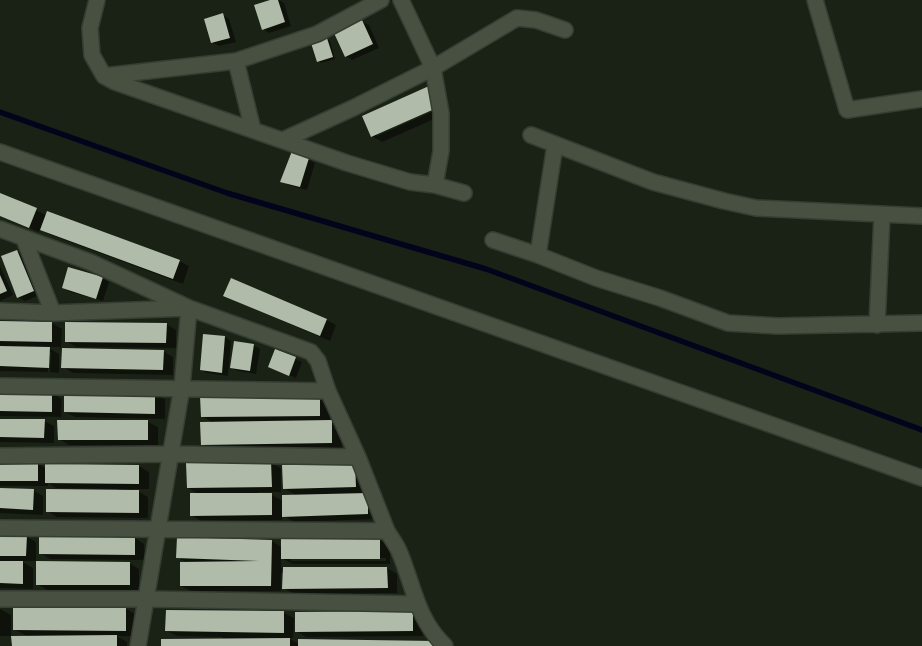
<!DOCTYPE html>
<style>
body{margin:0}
canvas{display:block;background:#1a2215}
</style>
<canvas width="922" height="646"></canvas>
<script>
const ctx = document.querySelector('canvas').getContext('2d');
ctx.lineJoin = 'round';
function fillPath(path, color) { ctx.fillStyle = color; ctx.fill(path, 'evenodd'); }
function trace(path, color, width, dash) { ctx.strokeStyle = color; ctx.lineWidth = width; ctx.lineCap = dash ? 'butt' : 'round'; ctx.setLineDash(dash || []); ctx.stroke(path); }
const shadow = new Path2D(`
 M274 0H279L284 3 291 26 269 33 263 29Z
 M223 15 229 19 236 42 219 46 212 42Z
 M362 22 369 25 379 48 352 60 346 56Z
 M327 39 330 41 335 59 321 63 318 61Z
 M445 106 448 113 382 142 372 136 377 133V136Z
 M308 159 315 163 307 190 288 185 282 181Z
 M0 194 46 215 179 261 189 266 183 284 51 235 40 229 39 232 0 216Z
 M17 251 23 255 40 295 25 301 18 297Z
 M0 266 13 295 0 301Z
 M102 278 109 282 103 301 70 292 63 288Z
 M225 295 327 320 336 325 330 341 235 301Z
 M0 322 52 323 62 329 61 347H47L59 354V373L50 372 51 352H48V372L0 371Z
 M166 324 176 330V348L76 347 66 341Z
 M225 337 231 341 228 376 207 373 201 370Z
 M253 345 260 349 256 374 238 371 231 368Z
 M276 350 302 362 296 378 269 367Z
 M163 351 173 357V375L73 373 63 367Z
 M0 392 52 393 62 399 61 417 0 416Z
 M155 394 165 399V419L75 417 65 412Z
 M320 396 330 402V421L341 427 342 448 212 450 202 444 213 423 202 416Z
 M0 420 44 421 54 426V443L0 442Z
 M59 421 148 422 158 427V445H69L59 439Z
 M271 463 281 468V492H258V495H272L283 501 297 496 284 488 355 465 378 519 294 522 282 515V520L201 521 191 515 200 495 188 488Z
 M0 464H38L47 469 139 466 149 472V489H134L148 497V518L57 517 47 511 118 491V489L56 488 48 483V486H0Z
 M0 489 33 490 43 496V515L0 513Z
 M0 535 26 536 36 542V561H21L33 568V589L0 588Z
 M135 538 144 544 145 560 50 559 40 553Z
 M380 540 390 546V564H293L281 558V568H387L397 574V593L294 594 284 588V573H281V591H191L181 586 187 563 177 557 272 541 283 548ZM291 558H386V561H291Z
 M129 563 139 569V590H47L37 584Z
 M125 608 135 614V636H116L127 642V646H13L28 637 14 629Z
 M0 609 11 615V636H0Z
 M284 613 294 618 293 638H288L299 644 442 646H162L223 639V637L177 636 167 631Z
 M413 613 423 618V636L306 637 296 631Z`);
const stream = new Path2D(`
 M0 112 227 193 486 269 922 430`);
const building = new Path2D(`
 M270 0H278L285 22 262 30 254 5Z
 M223 13 230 38 211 43 204 19Z
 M362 20 373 44 345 57 334 33Z
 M327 38 333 57 317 62 311 43Z
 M429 86 439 107 371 137 362 116Z
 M292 151 309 158 300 187 280 182Z
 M0 193 37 208 29 228 0 216Z
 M47 211 180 260 173 279 40 230Z
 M17 250 34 291 17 298 1 256Z
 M68 267 103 277 96 299 62 288Z
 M0 275 7 291 0 294Z
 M231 278 327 319 320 336 223 296Z
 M0 321 52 322V342L0 341Z
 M65 322 167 323 166 343 65 342Z
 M203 334 225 336 222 373 200 370Z
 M234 341 254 344 250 371 230 368Z
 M0 346 50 347 49 368 0 366Z
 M62 348 164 350 163 370 61 368Z
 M275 349 296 357 289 376 268 367Z
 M0 391 52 392V412L0 411Z
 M64 391 155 392V414L64 412Z
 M320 395V416L201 417 200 396Z
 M0 419H45L44 438 0 437Z
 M57 420H148V440H58Z
 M332 420V443L201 445 200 422Z
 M271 461 272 487 187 488 186 463Z
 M0 462H38V481H0Z
 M355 463 356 487 283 489 282 465Z
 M45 464 139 465V484L45 483Z
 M0 488 34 489 33 510 0 508Z
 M46 489 139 490V513L46 512Z
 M190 493H272V515L190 516Z
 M368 493V514L282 517V495Z
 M0 534 27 535 26 556H0Z
 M39 536 135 537V555L39 554Z
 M177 537 272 540 271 586H180V562L259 561 176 558Z
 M281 539H380V559H281Z
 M0 561H23V584L0 583Z
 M36 561 130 562V585H36Z
 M283 567H387L388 588 282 589Z
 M13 606 126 607V631L13 630Z
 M166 610 284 611V633L165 631Z
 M413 611V631L295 632V612Z
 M117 635V646H12L11 636Z
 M290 638V646H161V639Z
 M298 639 435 641V646H298Z`);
const minor = new Path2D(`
 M97 0 90 28 92 55 104 76 115 82 347 163 410 182 435 185 464 193
 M401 0 433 68 441 113V151L435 185
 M815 0 847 110 922 99
 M236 61 253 130
 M104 76 236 61 317 34 381 0
 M531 135 653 182 724 201 756 208 922 216
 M283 140 353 108 433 68 517 18 536 20 565 30
 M0 152 922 478
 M0 229 90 262 189 308 53 313 0 311
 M24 239 53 313
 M493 240 538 255 596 278 660 298 728 323 778 326 922 323
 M538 255 555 145
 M877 325 882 215
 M0 386 328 391
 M0 456 171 454 358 457
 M0 528 387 531C391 538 396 544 399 551 414 586 416 618 445 646
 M0 599H146L417 604
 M138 646 182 387 189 308 311 352 318 361 328 391 358 457 387 531`);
fillPath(shadow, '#0007');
trace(stream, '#03031c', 5.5);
fillPath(building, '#b0bba9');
trace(minor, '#363d33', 18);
trace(minor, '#475041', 15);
</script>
